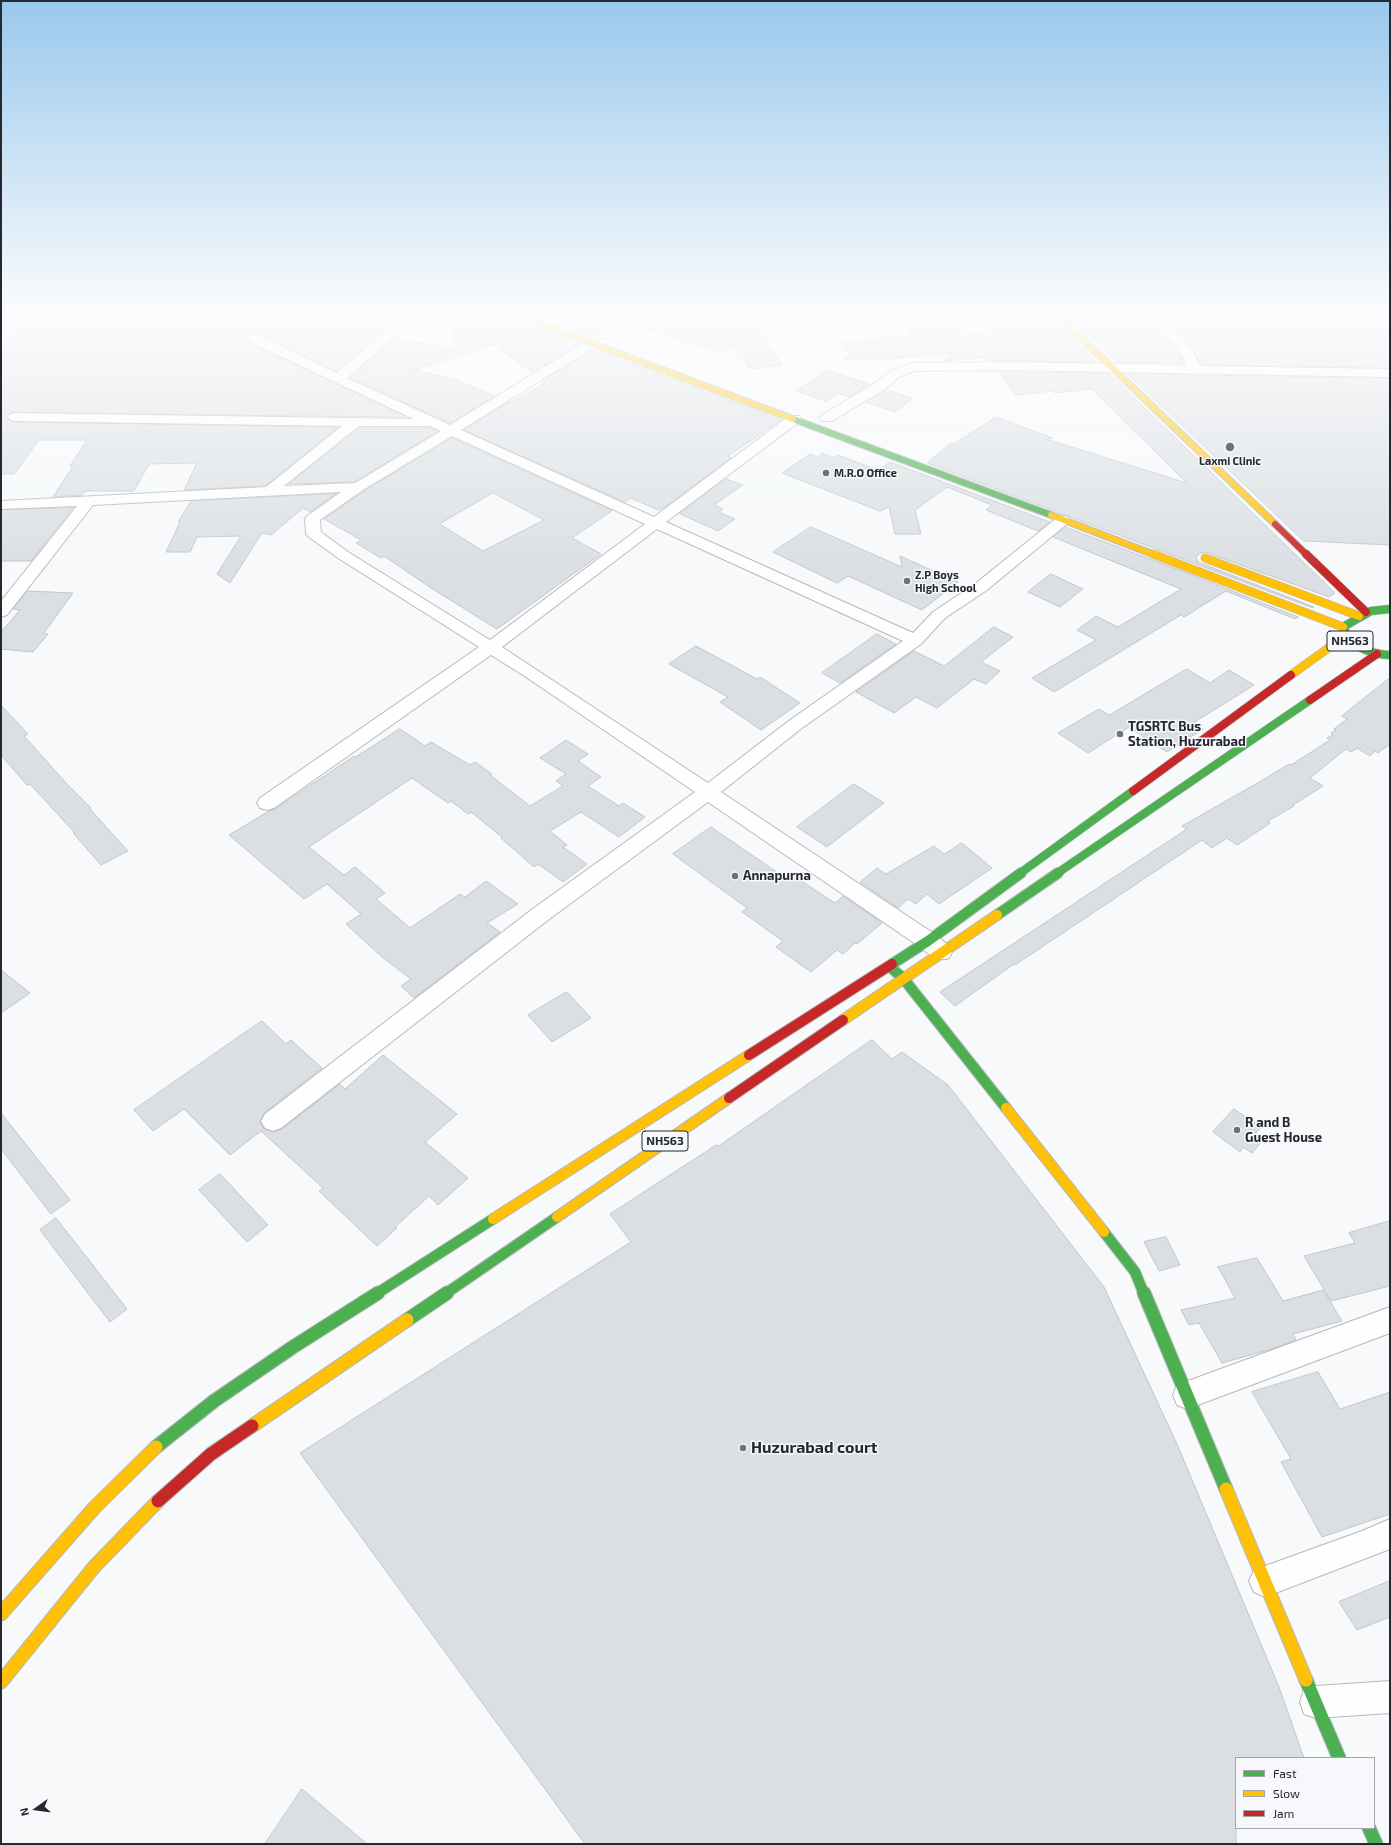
<!DOCTYPE html>
<style>
body{margin:0}
#map{position:relative;width:1391px;height:1845px;overflow:hidden;background:#f7f9fb;font-family:"Exo 2",sans-serif}
canvas{display:block}
.frame{position:absolute;inset:0;border:2px solid #25282f;pointer-events:none}
.legend{position:absolute;left:1235px;top:1757px;width:140px;height:72px;box-sizing:border-box;background:#f6f8fc;border:1px solid #a2a5aa;margin:0;padding:5px 7px;list-style:none;font-size:12px;color:#25282f}
.legend li{display:flex;align-items:center;gap:8px;height:20px}
.legend b{width:20px;border:1px solid #a2a5aa}
.north{position:absolute;left:16px;top:1789px;width:40px;height:40px;-webkit-text-stroke:3px #f6f8fc;paint-order:stroke;rotate:256deg;font-size:11px;font-weight:700;line-height:16px;text-align:center;color:#25282f}
.north::after{content:'';display:block;margin:auto;width:14px;height:18px;background:#25282f;clip-path:polygon(50% 0,100% 100%,50% 72%,0 100%)}
</style>
<div id="map">
<canvas width="1391" height="1845"></canvas>
<div class="frame"></div>
<ul class="legend">
<li><b style="height:5px;background:#4caf50"></b>Fast</li>
<li><b style="height:5px;background:#ffc107"></b>Slow</li>
<li><b style="height:5px;background:#c62828"></b>Jam</li>
</ul>
<div class="north">N</div>
</div>
<script>
const ctx = document.querySelector('canvas').getContext('2d');
ctx.lineJoin = 'round';
function fillPath(path, color) { ctx.fillStyle = color; ctx.fill(path, 'evenodd'); }
function trace(path, color, width, dash) { ctx.strokeStyle = color; ctx.lineWidth = width; ctx.lineCap = dash ? 'butt' : 'round'; ctx.setLineDash(dash || []); ctx.stroke(path); }
function drawText(font, color, halo, rows, align = 'center') {
  ctx.font = font + ' "Exo 2",sans-serif'; ctx.lineWidth = 3; ctx.setLineDash([]); ctx.textBaseline = 'middle'; ctx.strokeStyle = halo; ctx.fillStyle = color; for (const [text, x, y, turn = 0] of rows) {
    ctx.save(); ctx.translate(x, y); ctx.rotate((+turn || 0) * Math.PI / 180); ctx.textAlign = isNaN(turn) ? turn : align; if (halo) ctx.strokeText(text, 0, 0); ctx.fillText(text, 0, 0); ctx.restore();
  }
}
const building = new Path2D(`
 M32 312H51L41 326 108 322 105 326 157 327 162 321 184 322 189 312H404L337 371 255 333 246 332 243 338 245 341 407 417 10 413 7 418 10 421 15 422 338 427 265 486 184 490 197 463 149 464 134 491H85L82 495 53 497 73 466H70L87 440H39L14 474H1V349L24 313Z
 M447 312H501L503 316 577 345 532 373 494 344 415 370 456 380 495 396 450 423 350 378 394 339 456 348Z
 M595 312H630L590 337 568 329Z
 M648 312H714L756 326 782 365 750 369 743 358H739L732 346 720 353 632 324Z
 M1008 312H1047L1097 362 990 361 988 357 943 361 953 353 900 358 843 360 850 356 841 342 910 336 907 331 915 330 907 322 950 316 965 333 1000 329 994 318H1014Z
 M1063 312H1096L1105 320H1111L1115 324 1144 320 1171 344 1181 357 1184 363 1116 362Z
 M1238 312H1269L1276 317 1319 312H1364L1390 330V368L1200 365 1197 357 1187 342 1162 318H1163L1162 316 1203 313 1205 315Z
 M592 350 644 369 781 420 728 456 731 458 665 507 658 510 631 498 625 502 464 430 510 401 511 402 545 383 542 381Z
 M828 370 870 384 849 397 837 393 826 401 796 391Z
 M999 372 1109 373 1335 593 1329 597 1205 552 1199 554 1196 557 1198 562 1314 607 1313 608 927 463 951 443 954 444 996 417 1053 438 1046 439 1187 483 1092 389 1055 393 1053 391 1016 395Z
 M1128 374 1390 378V545L1304 541Z
 M887 390 913 398 895 412 866 402Z
 M360 428H430L438 431 355 482 289 484Z
 M452 438 612 511 572 538 601 554 497 629 431 588 384 556 381 558 356 543 361 540 324 519 364 491ZM493 493 544 520 483 551 440 524Z
 M822 453 834 458 838 455 878 470 890 462 1050 522 1038 531 986 510 992 505 947 487 915 510 921 534H895L889 507 880 511 782 473 810 454 818 457Z
 M726 479 743 485 714 505 723 509 719 512 735 519 718 531 680 514Z
 M336 494 310 512 303 508 271 535 262 533 230 583 217 574 241 536 197 537 190 552H166L180 522H178L191 501Z
 M73 508 31 561H1V510Z
 M811 527 902 567 900 556 958 582 922 610 848 576 837 583 773 552Z
 M1065 527 1190 574 1298 617 1295 619 1226 591 1184 617 1181 615 1054 692 1032 678 1096 640 1077 630 1096 616 1118 627 1181 589 1053 537Z
 M1051 574 1083 589 1060 607 1028 592Z
 M28 591 73 593 44 633 48 634 33 652 1 649V632L20 610 13 609Z
 M994 627 1013 637 981 662 1000 671 986 684 974 679 937 708 916 697 894 713 856 692 914 651 944 666Z
 M877 634 896 644 840 683 822 673Z
 M696 646 757 679 760 677 800 703 761 730 720 702 728 697 669 664Z
 M1187 669 1210 683 1229 670 1254 685 1193 723 1203 729 1167 752 1129 727 1088 753 1058 733 1099 709 1109 715Z
 M1390 678V744L1378 753 1375 751 1370 756 1357 748 1351 752 1346 749 1310 778 1323 786 1293 805 1294 806 1268 821 1270 823 1263 828 1237 845 1227 838 1212 848 1202 840 1015 965 1014 964 955 1006 940 992 1187 829 1182 826 1261 781 1289 764 1291 765 1330 740 1327 738 1333 735 1331 733 1336 730 1334 729 1347 719 1342 716Z
 M1 705 28 734 24 736 66 783 91 808 90 809 128 851 101 865 73 833H75L30 784 27 785 1 755Z
 M400 729 425 746 431 742 470 765 475 762 492 774 490 775 530 806 563 786 556 781 566 774 540 758 566 740 588 754 578 761 601 777 588 786 619 806 623 803 645 817 619 837 581 812 550 831 567 845 563 847 587 864 563 882 538 864 534 867 501 838 502 837 471 812 468 814 451 801 448 803 412 778 309 847 344 875 355 867 385 893 376 899 410 928 460 894 465 897 486 881 518 904 487 923 500 932 414 998 401 986 411 979 382 957 346 924 361 914 327 884 304 899 229 835 269 811 275 809 354 756 355 757Z
 M854 784 884 803 827 847 797 827Z
 M711 827 784 877 789 873 835 903 843 896 882 923 857 944 855 943 843 954 837 950 811 972 776 947 783 941 742 912 747 908 673 854Z
 M962 843 992 868 939 904 927 894 916 904 908 899 898 908 860 882 877 868 886 874 934 846 944 854Z
 M1 970 30 993 1 1013Z
 M567 992 591 1018 552 1042 528 1015Z
 M262 1021 286 1044 291 1040 322 1068 264 1113 260 1122 264 1129 274 1132 282 1129 340 1084 345 1089 383 1055 457 1114 425 1142 468 1178 438 1205 429 1196 395 1227 397 1228 377 1246 319 1191 323 1188 261 1131 230 1155 184 1109 153 1131 134 1110Z
 M872 1040 892 1059 902 1052 948 1085 1104 1287 1177 1444 1279 1687 1304 1758H1236V1844H585L300 1453 631 1242 610 1214 716 1145 718 1146Z
 M1234 1109 1261 1127 1255 1134 1263 1140 1252 1153 1243 1147 1240 1152 1213 1132Z
 M1 1113 70 1200 51 1214 1 1149Z
 M220 1174 268 1225 247 1242 199 1190Z
 M56 1218 127 1309 110 1322 40 1230Z
 M1390 1221V1286L1331 1301 1304 1256 1355 1243 1349 1233Z
 M1166 1237 1180 1265 1159 1271 1144 1242Z
 M1257 1258 1283 1301 1323 1290 1342 1321 1293 1334 1296 1340 1268 1350 1222 1363 1199 1323 1189 1325 1181 1310 1235 1298 1218 1267Z
 M1318 1372 1340 1409 1390 1392V1514L1322 1537 1281 1462 1291 1459 1252 1392Z
 M1390 1581V1617L1357 1630 1339 1602Z
 M302 1789 367 1844H265Z`);
const street = new Path2D(`
 M409 312H422L347 378 450 425 588 340H596L598 343 596 346 461 430 654 517 789 416H799L801 419 799 422 666 522 913 633 933 612 975 584 1058 517 1063 516 1068 517 1070 520 1068 523 987 590 945 618 921 644 802 728 721 792 936 935 949 946 952 952 949 958C936 962 930 955 920 947L708 802 548 920 281 1128 273 1131 265 1128 261 1121 265 1114 534 908 695 792 526 677 491 655 274 808 267 810 260 808 257 803 260 798 479 647 338 558 309 537 306 534 305 519 307 516 341 492 93 505 7 615 1 617V601L77 506 1 509V501L266 487 342 426 15 421 10 420 8 417 10 414 15 413 414 419 246 340 244 337 246 334H254L337 373ZM359 426H430L441 431 355 483 284 486ZM452 436 645 524 490 640 348 552 321 532 320 520 363 490ZM657 529 903 641 790 720 708 783 502 647Z
 M633 312H647L607 339H599L597 336 599 333Z
 M1139 312H1152C1169 327 1193 343 1199 366L1390 369V377L1009 370 914 371 899 377 885 389 832 421H822L820 418 822 415 875 383 891 371 912 363 1009 362 1186 365C1180 341 1153 331 1139 312Z
 M1390 1307V1333L1187 1409 1177 1405 1173 1395 1177 1385Z
 M1390 1519V1549L1265 1597 1254 1592 1249 1581 1254 1570 1362 1531Z
 M1390 1681V1713L1316 1718 1304 1714 1300 1702 1304 1690 1316 1686Z`);
const fastFar3 = new Path2D(`
 M793 419 1051 515`);
const fastFar2 = new Path2D(`
 M1388 655C1367 653 1352 647 1343 627L1371 611 1390 609
 M1019 874 1133 791
 M1056 874 1310 700`);
const fastFar1 = new Path2D(`
 M997 915 1058 873
 M892 964 928 941 1021 873
 M890 967 903 978 1006 1108
 M1104 1232 1135 1272 1144 1294
 M376 1294 493 1219
 M445 1294 557 1217`);
const fast = new Path2D(`
 M1144 1293 1226 1489
 M407 1320 447 1293
 M156 1447 214 1401 293 1347 378 1293
 M1306 1680 1339 1758
 M1369 1828 1376 1844`);
const slowFar3 = new Path2D(`
 M508 312 793 419
 M1054 312 1275 524
 M1051 515 1155 555`);
const slowFar2 = new Path2D(`
 M1153 554 1343 627
 M1205 558 1359 616
 M1291 675 1345 636`);
const slowFar1 = new Path2D(`
 M843 1020 997 915
 M1006 1108 1104 1232
 M557 1217 729 1098
 M493 1219 749 1055`);
const slow = new Path2D(`
 M252 1426 407 1320
 M1226 1489 1306 1680
 M1 1614 95 1507 156 1447
 M1 1682 94 1567 158 1501`);
const jamFar3 = new Path2D(`
 M1275 524 1307 555`);
const jamFar2 = new Path2D(`
 M1306 554 1366 612
 M1310 700 1377 654
 M1133 791 1291 675`);
const jamFar1 = new Path2D(`
 M749 1055 892 964
 M729 1098 843 1020`);
const jam = new Path2D(`
 M158 1501 211 1454 252 1426`);
const markers = [
 [1230,447,5,"#6e7176"],
 [826,473,4,"#6e7176"],
 [907,581,4,"#6e7176"],
 [1120,734,4,"#6e7176"],
 [735,876,4,"#6e7176"],
 [1237,1130,4,"#6e7176"],
 [743,1448,4,"#6e7176"]
];
const farPoinames = [
 ["Laxmi Clinic",1230,461,"center"],
 ["M.R.O Office",834,473],
 ["Z.P Boys",915,575],
 ["High School",915,588]
];
const shields = [
 [1350,641,46],
 [665,1141,46]
];
const shieldNames = [
 ["NH563",1350,641],
 ["NH563",665,1141]
];
const poiNames = [
 ["TGSRTC Bus",1128,727],
 ["Station, Huzurabad",1128,742],
 ["Annapurna",743,876],
 ["R and B",1245,1123],
 ["Guest House",1245,1138]
];
const nearPoinames = [
 ["Huzurabad court",751,1448]
];
fillPath(building, '#dbdfe3');
trace(building, '#c2c6ca', 1);
trace(street, '#b5b8bc', 2);
trace(fastFar3, '#b5b8bc', 8);
trace(fastFar2, '#b5b8bc', 9);
trace(fastFar1, '#b5b8bc', 12);
trace(fast, '#b5b8bc', 15);
trace(slowFar3, '#b5b8bc', 8);
trace(slowFar2, '#b5b8bc', 9);
trace(slowFar1, '#b5b8bc', 12);
trace(slow, '#b5b8bc', 15);
trace(jamFar3, '#b5b8bc', 8);
trace(jamFar2, '#b5b8bc', 9);
trace(jamFar1, '#b5b8bc', 12);
trace(jam, '#b5b8bc', 15);
fillPath(street, '#fefefe');
trace(fastFar3, '#4caf50', 6);
trace(fastFar2, '#4caf50', 8);
trace(fastFar1, '#4caf50', 10);
trace(fast, '#4caf50', 13);
trace(slowFar3, '#ffc107', 6);
trace(slowFar2, '#ffc107', 8);
trace(slowFar1, '#ffc107', 10);
trace(slow, '#ffc107', 13);
trace(jamFar3, '#c62828', 6);
trace(jamFar2, '#c62828', 8);
trace(jamFar1, '#c62828', 10);
trace(jam, '#c62828', 13);
const sky = ctx.createLinearGradient(0, 0, 0, 570);
sky.addColorStop(0, '#99c8ed');
sky.addColorStop(0.55, '#fbfcfd');
sky.addColorStop(1, '#fbfcfd00');
ctx.fillStyle = sky;
ctx.fillRect(0, 0, 1391, 570);
for (const [x, y, r, color] of markers) { const dot = new Path2D(); dot.arc(x, y, r, 0, 2 * Math.PI); ctx.fillStyle = color; ctx.fill(dot); trace(dot, '#f6f8fc', 1.5); }
drawText('bold 11px', '#25282f', '#f6f8fc', farPoinames, 'left');
for (const [x, y, w] of shields) { const box = new Path2D(); box.roundRect(x - w / 2, y - 10, w, 20, 3); ctx.fillStyle = '#f6f8fc'; ctx.fill(box); trace(box, '#25282f', 1); }
drawText('bold 12px', '#25282f', null, shieldNames);
drawText('bold 13px', '#25282f', '#f6f8fc', poiNames, 'left');
drawText('bold 16px', '#25282f', '#f6f8fc', nearPoinames, 'left');
</script>
